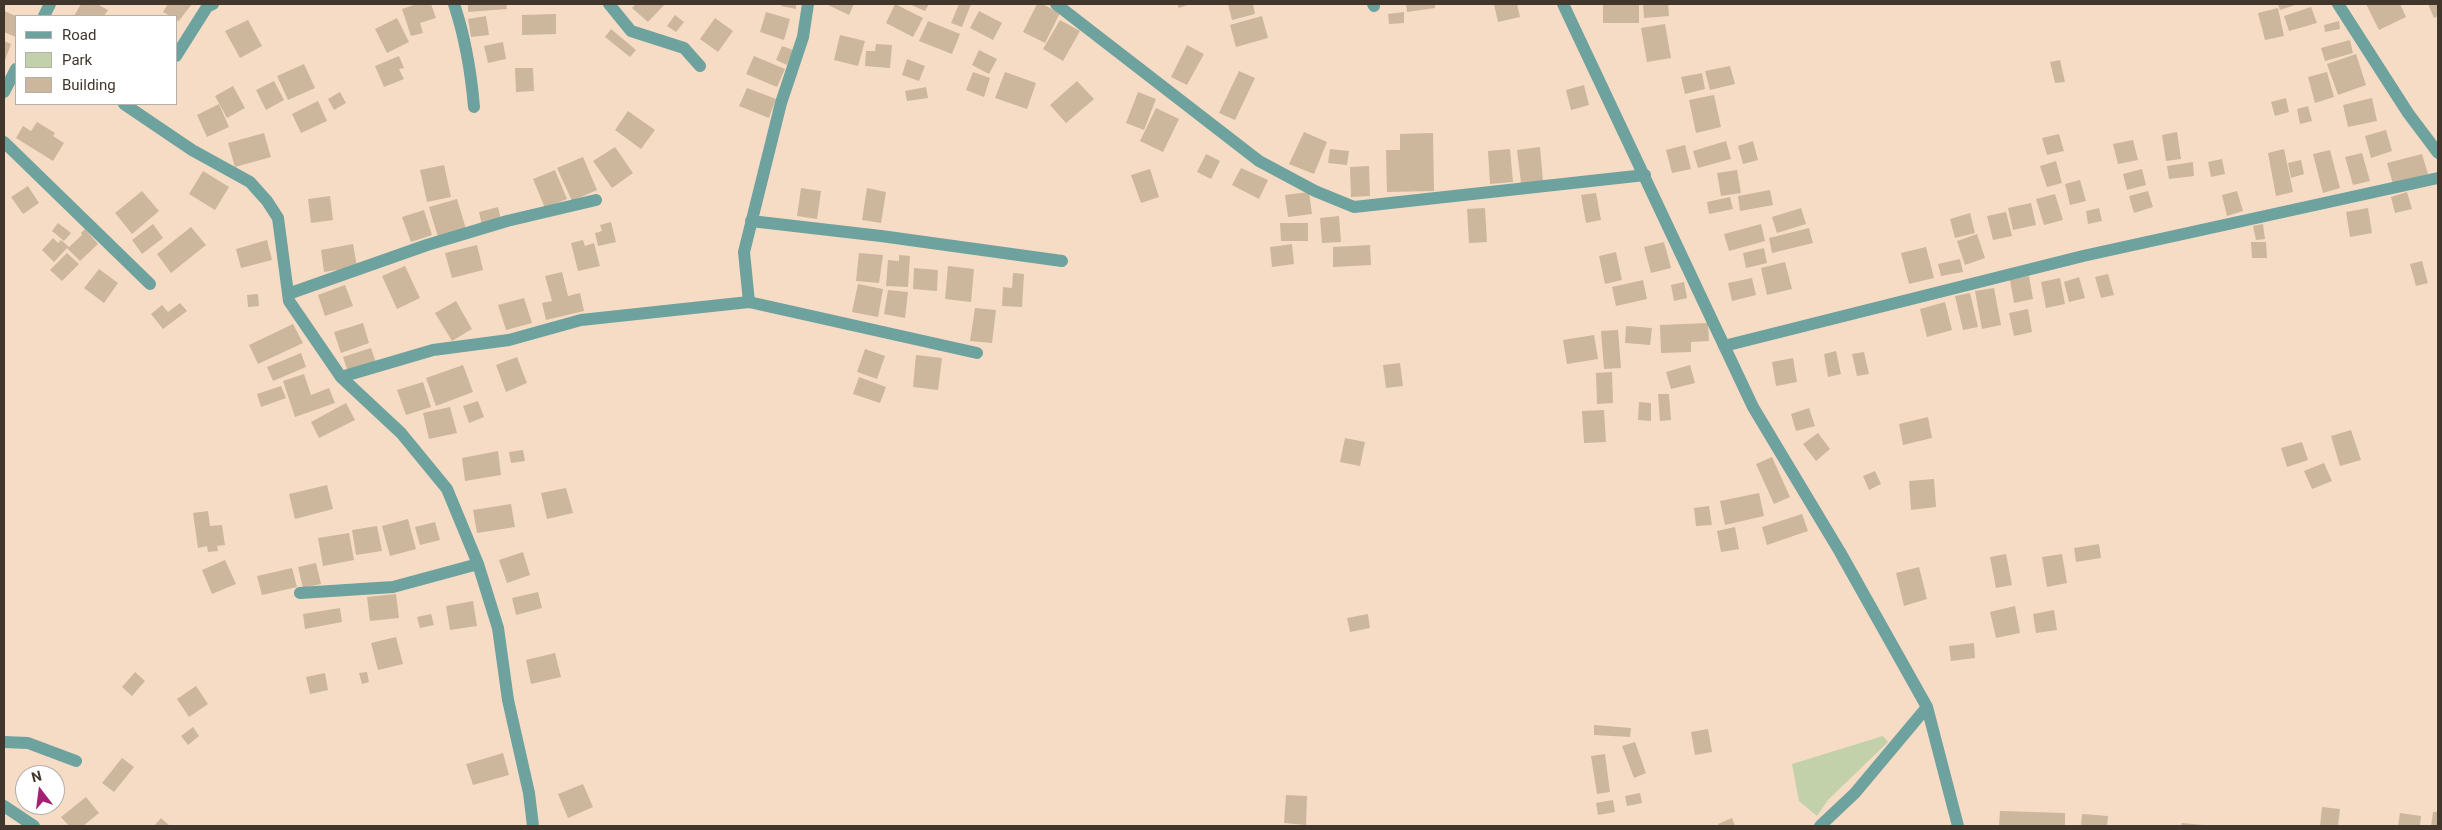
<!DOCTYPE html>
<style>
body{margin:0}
#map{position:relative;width:2442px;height:830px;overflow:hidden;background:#f7dcc5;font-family:Roboto,sans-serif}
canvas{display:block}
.frame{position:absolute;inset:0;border:5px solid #40362c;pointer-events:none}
.legend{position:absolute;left:15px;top:15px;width:162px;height:90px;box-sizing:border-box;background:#fff;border:1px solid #b3afab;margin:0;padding:6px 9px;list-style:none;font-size:15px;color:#40362c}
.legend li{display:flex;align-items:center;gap:10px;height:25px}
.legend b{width:25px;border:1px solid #b3afab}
.north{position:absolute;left:15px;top:765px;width:50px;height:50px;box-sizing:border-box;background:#fff;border:1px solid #b3afab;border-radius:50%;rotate:345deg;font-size:14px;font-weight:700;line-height:20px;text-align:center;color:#40362c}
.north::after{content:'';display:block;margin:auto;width:18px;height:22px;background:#a22173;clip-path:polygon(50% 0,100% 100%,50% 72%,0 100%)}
</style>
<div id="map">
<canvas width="2442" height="830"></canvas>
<div class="frame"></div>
<ul class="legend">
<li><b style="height:6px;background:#6da29e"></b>Road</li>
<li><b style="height:14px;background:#c2d1aa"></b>Park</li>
<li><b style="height:14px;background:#ccb69c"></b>Building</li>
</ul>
<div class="north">N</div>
</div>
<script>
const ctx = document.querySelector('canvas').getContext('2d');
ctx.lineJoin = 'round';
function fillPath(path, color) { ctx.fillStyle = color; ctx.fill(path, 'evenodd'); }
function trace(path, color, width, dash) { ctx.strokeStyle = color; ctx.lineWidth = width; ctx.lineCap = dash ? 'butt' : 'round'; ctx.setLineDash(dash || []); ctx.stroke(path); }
const green = new Path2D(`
 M1883 736 1888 742 1828 800 1817 816 1799 801 1792 764Z`);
const building = new Path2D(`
 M81 4H97L108 10 104 16H74Z
 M168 4H192L178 22 176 16H170L163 12Z
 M417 4H431L436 18 420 23 423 33 411 36 402 9Z
 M468 4H506L507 9 468 12Z
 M636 4H665L648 22 632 8Z
 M781 4H796V9L781 6Z
 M826 4H854L849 15Z
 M895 4 923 18 913 37 886 23Z
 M909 4H929L925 11Z
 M959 4H971L962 27 951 23Z
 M1037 4H1042L1060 13 1045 43 1023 32Z
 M1177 4H1190L1179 8Z
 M1228 4H1253L1255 14 1232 20Z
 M1406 4H1435V8L1407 12Z
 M1494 4H1517L1520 17 1498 22Z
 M1603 4H1639V23H1603Z
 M1643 4H1668L1669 16 1644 18Z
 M2278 4H2298L2280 10Z
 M2366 4H2400L2406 17 2379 30Z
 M2428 4H2438V16L2434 18Z
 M2311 7 2317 23 2289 31 2284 16Z
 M2278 8 2284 36 2265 40 2258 13Z
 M4 11 16 16V37L4 32Z
 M979 11 1002 23 993 40 970 28Z
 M766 12 790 19 784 40 760 32Z
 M1404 12V23L1389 24 1388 14Z
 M556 14V34L522 35V15Z
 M675 15 684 22 676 32 667 26Z
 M486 16 489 35 471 37 468 19Z
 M1262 16 1268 38 1236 47 1230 25Z
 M397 18 409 42 387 53 375 29Z
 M715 18 733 31 718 52 700 39Z
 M248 20 262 46 240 58 225 31Z
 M1060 20 1080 31 1063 61 1043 49Z
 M928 21 960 34 952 54 919 41Z
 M2339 21 2340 29 2325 32 2324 25Z
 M1665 24 1671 58 1647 62 1641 28Z
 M611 29 636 50 630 57 605 37Z
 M840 35 865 41 858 66 834 60Z
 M2350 40 2353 53 2325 61 2321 48Z
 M4 41 11 44 4 63Z
 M503 42 506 59 488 63 484 46Z
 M876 44 892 45 890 68 865 66 866 51H875Z
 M1187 45 1204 54 1187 85 1171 77Z
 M782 46 793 50 787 65 776 60Z
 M979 50 997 59 989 74 972 65Z
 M2356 54 2366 85 2338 95 2327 64Z
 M399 56 404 68 399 69 404 79 384 87 375 66Z
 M754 56 785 69 777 87 746 74Z
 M907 59 925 66 919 81 902 75Z
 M2060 60 2065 82 2055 83 2050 62Z
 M304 64 315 88 288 100 277 76Z
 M1730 66 1735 84 1710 90 1705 71Z
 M515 68H533L534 91 516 92Z
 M1239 71 1255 78 1235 120 1219 113Z
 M973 72 990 78 984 97 966 90Z
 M1005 72 1036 83 1027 109 995 98Z
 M2327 72 2334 97 2315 103 2308 77Z
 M1702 73 1705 89 1685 94 1681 77Z
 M274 81 284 100 266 110 256 90Z
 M1077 81 1094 99 1066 123 1050 105Z
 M1584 85 1589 105 1571 110 1566 90Z
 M233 86 245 108 227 118 215 96Z
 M926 87 928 98 907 101 905 91Z
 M747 88 776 99 769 118 739 106Z
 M340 92 346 103 334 110 328 99Z
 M1138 92 1156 99 1144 130 1126 123Z
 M1714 95 1721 127 1696 133 1689 100Z
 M2286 98 2289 112 2275 116 2271 102Z
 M2372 98 2377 121 2348 127 2343 105Z
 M318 101 327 121 301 133 292 114Z
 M219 104 229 127 207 137 197 115Z
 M2308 106 2312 121 2300 124 2297 109Z
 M1156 108 1179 119 1163 152 1140 141Z
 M628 111 655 130 641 149 615 130Z
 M37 122 55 133 53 136 64 143 53 161 16 138 23 126 31 131Z
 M2386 130 2392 151 2371 158 2365 136Z
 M1304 132 1327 142 1314 174 1289 164Z
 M2177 132 2181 159 2166 161 2162 135Z
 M264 133 271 157 235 167 228 143Z
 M1433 133 1434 191 1387 192 1386 150H1400V134Z
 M2059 134 2064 151 2047 155 2042 138Z
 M2133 140 2138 160 2118 164 2113 144Z
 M1726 141 1731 159 1698 168 1693 151Z
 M1753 141 1758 160 1743 164 1738 146Z
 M1685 145 1691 169 1672 173 1666 150Z
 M615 147 633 173 612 188 593 161Z
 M1540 147 1543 181 1521 183 1517 150Z
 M1330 149 1349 151 1347 165 1328 163Z
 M1510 149 1513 182 1490 184 1488 151Z
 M2284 149 2293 192 2276 196 2268 153Z
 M2330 150 2340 188 2323 193 2313 154Z
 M2362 153 2370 181 2353 185 2345 157Z
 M1206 154 1220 161 1211 179 1197 172Z
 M2422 154 2428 174 2393 184 2387 163Z
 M583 157 597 190 572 201 557 168Z
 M2222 159 2225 174 2211 177 2208 162Z
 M2301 160 2304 174 2291 178 2288 163Z
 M2056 161 2062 183 2047 187 2040 166Z
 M2193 162 2194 176 2169 179 2167 166Z
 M444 165 451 197 427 202 420 170Z
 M1369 166 1370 196 1351 197 1350 167Z
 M1241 168 1268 180 1259 199 1232 185Z
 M1150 169 1159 197 1141 203 1131 175Z
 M2142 169 2146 185 2127 190 2123 174Z
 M555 170 567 199 545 208 533 179Z
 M1737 170 1741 193 1721 196 1717 173Z
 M203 171 229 187 215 210 189 194Z
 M2080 180 2086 201 2070 205 2065 184Z
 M28 186 39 203 23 214 11 197Z
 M801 188 821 191 817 219 797 216Z
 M867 188 886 192 881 223 862 220Z
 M1770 190 1773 205 1740 211 1738 196Z
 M142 191 159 211 132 234 115 213Z
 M2148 191 2153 207 2134 213 2129 196Z
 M2237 191 2243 211 2227 216 2222 195Z
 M1309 192 1312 214 1288 217 1285 195Z
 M2407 192 2412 209 2395 213 2391 197Z
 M1596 193 1601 220 1586 223 1581 195Z
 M2055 194 2063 220 2044 225 2036 199Z
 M330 196 333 220 311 223 308 199Z
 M1730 197 1733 209 1709 214 1707 202Z
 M457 199 466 229 438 237 429 207Z
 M2031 203 2036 225 2013 230 2008 208Z
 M498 207 501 220 482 225 479 212Z
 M1485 208 1487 242 1469 243 1467 209Z
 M1801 208 1806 224 1777 233 1772 217Z
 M2099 208 2102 221 2088 224 2086 211Z
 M2368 208 2372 233 2350 237 2346 212Z
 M424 210 432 235 411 242 402 217Z
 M2006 212 2012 236 1993 240 1987 216Z
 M1970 213 1975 233 1955 238 1950 219Z
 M1339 216 1341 242 1322 243 1320 218Z
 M611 222 616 242 598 246 595 233 602 231 600 225Z
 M58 223 71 233 64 241 52 231Z
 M1280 223H1308V241H1281Z
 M153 224 163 238 142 254 132 240Z
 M1761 224 1765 241 1729 251 1724 234Z
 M2263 224 2265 239 2256 240 2253 226Z
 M191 227 206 245 171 273 157 254Z
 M1809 228 1813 243 1772 253 1769 238Z
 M85 229 98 244 80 261 67 248 54 262 42 250 53 238 58 243 61 240 69 247 82 235 81 233Z
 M1977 234 1985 258 1965 265 1957 241Z
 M267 240 272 260 241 268 236 249Z
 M583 240 585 246 594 243 600 266 578 271 571 243Z
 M1664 242 1671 268 1651 273 1644 247Z
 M2251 242H2266L2267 258H2252Z
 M353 244 357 267 324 272 321 250Z
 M1292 244 1294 264 1272 267 1270 247Z
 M477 245 483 270 452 278 445 253Z
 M1370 245 1371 265 1333 267V247Z
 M1926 247 1934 278 1909 284 1901 253Z
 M1764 248 1767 263 1746 268 1743 253Z
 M1616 252 1622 280 1605 284 1599 256Z
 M67 253 79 264 62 281 50 270Z
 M859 253 883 255 879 283 856 281Z
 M899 255 910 256 908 287 886 286 888 260 899 261Z
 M1960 259 1963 272 1941 276 1938 264Z
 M2422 261 2428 283 2416 286 2410 264Z
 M1785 262 1792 289 1767 295 1761 268Z
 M405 266 420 298 397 309 382 276Z
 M948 266 974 269 971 302 945 299Z
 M914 268 938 270 937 291 913 289Z
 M99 269 118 283 104 303 84 288Z
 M562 272 568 296 580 293 584 311 546 320 542 303 552 301 545 276Z
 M1013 273 1024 274 1022 307 1002 306 1003 287 1012 288Z
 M2108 274 2114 295 2101 298 2095 277Z
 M2029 276 2033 299 2014 303 2010 280Z
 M2079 277 2085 298 2069 302 2064 282Z
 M1752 278 1756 295 1732 301 1728 283Z
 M2060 278 2065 304 2046 308 2041 282Z
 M1643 280 1647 299 1616 306 1612 287Z
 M1684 282 1687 298 1674 301 1671 285Z
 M858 284 883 289 878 317 852 312Z
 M345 285 353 306 325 316 318 295Z
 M1994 288 2001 325 1982 329 1975 291Z
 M888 290 908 292 905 318 884 314Z
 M1970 293 1978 327 1963 330 1955 296Z
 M258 294 259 306 248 307 247 295Z
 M524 298 532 323 506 330 498 305Z
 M456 301 472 329 452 341 435 313Z
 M1945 302 1952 330 1927 337 1920 309Z
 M180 303 187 311 163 329 151 314 162 305 168 312Z
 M975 308 996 310 992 343 970 341Z
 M2028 309 2032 332 2014 336 2009 313Z
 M363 323 369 343 341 353 334 332Z
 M1708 323 1709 341 1691 342V352L1661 353 1660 325Z
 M293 324 303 343 258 364 249 345Z
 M1626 326 1652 328 1650 345 1625 343Z
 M1618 330 1621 368 1604 369 1601 331Z
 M1594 335 1598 359 1567 364 1563 340Z
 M371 348 376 363 348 372 343 357Z
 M865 349 885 356 877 379 857 372Z
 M1836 351 1841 374 1828 377 1824 354Z
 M1864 352 1869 374 1857 376 1852 354Z
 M301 353 306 367 273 381 267 367Z
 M916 355 942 358 938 390 913 387Z
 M517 357 527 383 506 392 496 365Z
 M1793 358 1797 382 1776 386 1772 362Z
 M1400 363 1403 386 1386 388 1383 365Z
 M463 365 473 392 436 406 426 378Z
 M1690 365 1695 383 1671 389 1666 372Z
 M1612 372 1613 403 1597 404 1596 373Z
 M304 374 311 395 329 388 335 403 295 417 283 381Z
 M859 377 886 387 880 403 853 394Z
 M423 382 431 407 406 415 397 390Z
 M281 386 286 398 261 407 257 394Z
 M1658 394H1669L1671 420 1660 421Z
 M478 401 484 417 469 423 463 406Z
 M1639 402 1651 403V421L1638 420Z
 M346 403 355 420 319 438 311 422Z
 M450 407 457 433 429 439 423 413Z
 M1809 408 1815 426 1796 431 1791 414Z
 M1604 410 1606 442 1584 443 1582 411Z
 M1928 417 1932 438 1903 445 1899 424Z
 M2351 430 2361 460 2340 466 2331 436Z
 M1818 433 1830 449 1816 461 1803 444Z
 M1345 438 1365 442 1360 466 1340 462Z
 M2302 442 2308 460 2287 467 2281 448Z
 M523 450 525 461 511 463 509 452Z
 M498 451 501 475 465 481 462 458Z
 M1772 457 1790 497 1774 504 1756 464Z
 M2324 463 2332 481 2312 489 2304 471Z
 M1875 471 1881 484 1869 490 1863 476Z
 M1934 479 1936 507 1911 510 1909 481Z
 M327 485 333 509 295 519 289 494Z
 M566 488 573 513 547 519 541 493Z
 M1759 493 1764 516 1725 525 1720 501Z
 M511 504 515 527 477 533 473 510Z
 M1709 506 1712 525 1696 526 1694 508Z
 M208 511 210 526 222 525 225 545 217 546 218 551 208 552 207 546 198 548 193 513Z
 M1802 514 1808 531 1767 545 1762 527Z
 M408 519 416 549 390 556 382 526Z
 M435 522 440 540 420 545 415 527Z
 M377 526 382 551 356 555 352 530Z
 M1735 527 1739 549 1721 552 1717 531Z
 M349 533 354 560 323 566 318 538Z
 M2099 544 2101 558 2076 562 2074 548Z
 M523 552 530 575 507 583 499 560Z
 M2006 554 2012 585 1996 588 1990 557Z
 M2062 554 2067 583 2047 587 2042 557Z
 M225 560 236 584 212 594 202 570Z
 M316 563 321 584 303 588 298 567Z
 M1919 567 1927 599 1904 606 1896 573Z
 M292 568 297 587 262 595 257 576Z
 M538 592 542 608 516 615 512 598Z
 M396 594 399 618 370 621 367 597Z
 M473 601 477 626 450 630 446 606Z
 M2015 606 2020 633 1996 638 1990 612Z
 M340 608 342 622 305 629 303 614Z
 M2054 610 2057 630 2036 633 2033 614Z
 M431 614 434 625 420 628 417 617Z
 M1368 614 1370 628 1350 632 1347 618Z
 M396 637 403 664 378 670 371 643Z
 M1974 643 1975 658 1951 661 1949 646Z
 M555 653 561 677 531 684 526 660Z
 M135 672 145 681 132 696 122 687Z
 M367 672 369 682 362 684 359 673Z
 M325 673 328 690 310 694 306 677Z
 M196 686 208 704 189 717 177 699Z
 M1594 725 1631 728 1630 737 1594 735Z
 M193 727 199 736 188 745 181 736Z
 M1708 729 1712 752 1695 755 1691 732Z
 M1635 742 1646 773 1634 778 1622 746Z
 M503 753 509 775 473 785 466 764Z
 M1605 754 1610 792 1597 794 1591 756Z
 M122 758 134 767 114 792 102 783Z
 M583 784 593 807 568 818 558 794Z
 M1640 793 1642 803 1627 806 1625 796Z
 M1286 795 1307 796 1306 825 1284 823Z
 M86 797 99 813 83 826H69L61 817Z
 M1613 800 1615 812 1598 815 1596 803Z
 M2322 807 2340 809 2338 826H2320Z
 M2000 811 2065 813V826H1999Z
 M2433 812H2438V826H2431Z
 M2400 813 2421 816 2420 826H2398Z
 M2082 814 2108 816 2107 826H2081Z
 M161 818 170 826H154Z
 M1732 818 1735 826H1719L1718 824Z
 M2182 823 2204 825V826H2181Z`);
const street = new Path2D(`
 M454 4C465 37 471 72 474 107
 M609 4 631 31 684 48 700 66
 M1056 4 1259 161 1315 191 1354 207 1645 175
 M1373 4 1374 6
 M1563 4 1753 407 1840 552 1927 707 1958 826
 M2338 4 2408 113 2438 153
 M44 16 50 4
 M176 56 207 7 213 4
 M4 92 16 69
 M124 104 192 150 250 182 267 201 278 218 289 301 341 377 401 433 447 489 478 564 498 628 508 700 529 793 533 826
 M4 142 150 284
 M751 221 881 236 1062 261
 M288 294 427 245 507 221 596 200
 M749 302 977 353
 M1724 346 2083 256 2438 178
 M341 377 433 350 509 340 581 320 749 302 744 252 781 103 803 37 808 4
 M300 593 393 587 478 564
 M4 742 28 743 76 761
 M4 806 34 826
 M1820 826 1855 793 1927 707`);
fillPath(green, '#c2d1aa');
fillPath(building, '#ccb69c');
trace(street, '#6da29e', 12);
</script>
